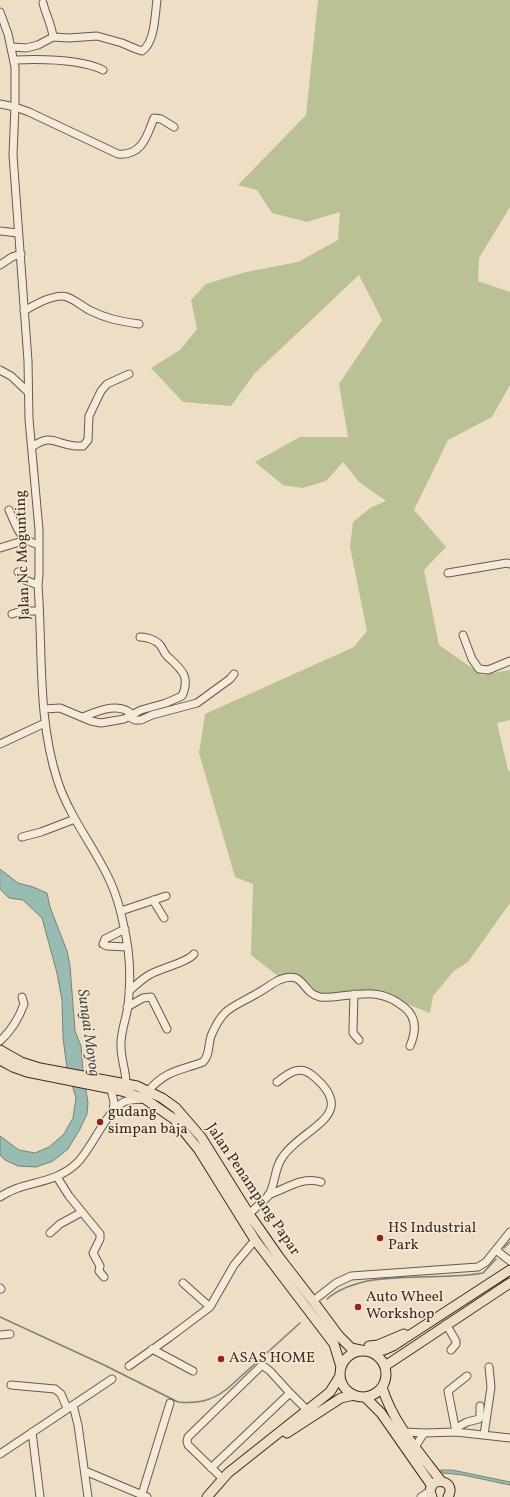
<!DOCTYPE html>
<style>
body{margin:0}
canvas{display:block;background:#eedec5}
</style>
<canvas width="510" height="1497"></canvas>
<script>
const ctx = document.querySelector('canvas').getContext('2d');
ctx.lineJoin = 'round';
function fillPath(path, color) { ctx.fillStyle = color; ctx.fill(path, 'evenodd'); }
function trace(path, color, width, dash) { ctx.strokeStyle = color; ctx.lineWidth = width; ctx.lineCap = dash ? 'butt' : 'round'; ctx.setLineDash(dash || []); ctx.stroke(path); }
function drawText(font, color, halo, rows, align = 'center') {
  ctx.font = font + ' Vollkorn,serif'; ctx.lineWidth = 3; ctx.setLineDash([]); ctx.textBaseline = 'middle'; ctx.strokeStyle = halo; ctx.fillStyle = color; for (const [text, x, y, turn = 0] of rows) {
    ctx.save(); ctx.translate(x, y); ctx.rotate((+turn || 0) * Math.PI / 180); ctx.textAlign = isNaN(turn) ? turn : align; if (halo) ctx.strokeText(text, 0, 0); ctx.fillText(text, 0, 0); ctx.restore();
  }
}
const green = new Path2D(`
 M318 0H510V207L479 258 478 281 510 292V385L492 417 448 440 414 510 446 547 424 570 439 645 482 675 510 670V720L497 723 508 770 510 771V903L468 962 454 971 433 996 430 1013 379 993 328 995 313 993 296 979 283 980 251 955 253 884 235 877 199 753 205 714 354 647 367 631 350 547 353 522 370 508 386 501 359 482 343 462 326 481 302 488 283 485 255 462 300 437H348L339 384 382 320 359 275 255 373 231 406 183 402 151 368 180 350 197 329 191 300 206 284 246 272 298 262 338 240 340 212 307 222 272 213 257 190 238 185 306 115Z`);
const water = new Path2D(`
 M0 869 18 883 33 887 47 893 50 907 67 951 70 966 75 1031 81 1046 83 1071 88 1103 87 1114 80 1129 68 1149 53 1161 36 1167 18 1166 5 1160 0 1155V1136L19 1150 35 1153 49 1147 64 1134 73 1118 76 1098 67 1068 63 1038 62 1000 57 973 42 918 23 900 9 898 0 889Z
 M441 1470H452L510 1482V1485L463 1475 443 1473Z`);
const stream = new Path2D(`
 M504 1248 510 1242
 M327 1299C365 1267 436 1282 483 1273L496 1259
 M0 1317 104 1365 178 1402C198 1404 211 1401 227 1389L300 1323`);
const minor = new Path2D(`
 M43 3C46 15 52 26 53 37
 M0 12 8 34 15 67V107L13 155 28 361 29 419 39 530V575L38 585C43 651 37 719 58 782 70 818 95 848 110 881 117 896 121 912 124 927 130 952 131 980 128 1006 126 1020 120 1033 121 1047 121 1059 126 1071 126 1083
 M12 47 26 48 38 45 53 37 69 38 97 36 122 43 136 49 142 51C155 43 155 14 157 0
 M15 60C40 59 80 59 103 70
 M0 104 15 107 29 112 118 154C142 156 147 136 154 118L161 119 174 127
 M0 231 18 233
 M0 265 12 257 21 254
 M24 311C34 305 56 293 67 297 75 300 82 306 89 310 107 319 119 321 139 324
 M0 370 11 376 28 392
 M32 447C52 433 54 444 75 446H83L88 440 89 416 101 391 107 384 129 374
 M9 510C18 529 18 539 39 545
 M0 548 26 540
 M18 572 25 580 38 585
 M448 573 507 563 510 564
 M12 614 22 611H39
 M463 635 472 659 479 669 488 670 510 661
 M44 709 60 708 91 721 101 723 124 719 141 710 166 703 182 696C191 676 181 669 167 656 164 653 163 649 160 645 156 640 147 637 140 637
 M83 717C98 711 119 701 133 715
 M129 717 135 720H141L152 715 197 703 230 679 234 674
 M0 744 45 723
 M22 837 41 832 75 819
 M153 900 164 918
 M121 911 166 896
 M125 929 105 939 103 944 107 946 127 947
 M129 991C135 986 142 979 149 975 159 969 188 962 194 954
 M354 994 353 1029V1033L359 1040
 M127 1007 143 998 151 997 167 1029
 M0 1041C11 1031 19 1018 24 1004L22 997
 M111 1089 114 1102 113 1111
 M149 1090C167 1070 179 1071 203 1062 210 1055 208 1045 211 1036 223 1007 232 1008 256 994 264 990 271 984 279 980 305 969 301 993 320 997 327 998 334 997 341 996 367 993 383 990 404 1007 417 1017 416 1032 410 1046
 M57 1177 69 1196 100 1234V1239L93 1253 100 1266 99 1271 104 1277
 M268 1195C286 1189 302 1176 321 1182
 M0 1197C24 1180 54 1186 78 1162 92 1147 107 1112 122 1103 128 1099 135 1100 142 1099
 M249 1214C253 1210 267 1198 269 1195 276 1182 274 1167 284 1155 304 1127 361 1115 312 1075 299 1064 288 1074 277 1082
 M50 1233 60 1224 82 1212
 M496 1250 510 1261
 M183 1283 210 1307
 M0 1288 1 1289
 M313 1301 336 1283 351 1276 478 1267 486 1262 510 1232
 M446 1324 456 1341V1344L451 1350
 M0 1335 10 1334
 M152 1349 193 1371
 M129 1366 170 1337 210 1307 234 1265 255 1240
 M11 1385 55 1389 61 1394 67 1408
 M73 1405 78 1425 88 1497
 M456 1428 467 1422 479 1419 480 1417V1406
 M32 1432 40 1497
 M405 1432 424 1433 456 1432 510 1438
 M456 1432 448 1391 467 1376
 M484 1435 491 1387 489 1367
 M415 1447 424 1433
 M0 1454 112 1379
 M211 1468 290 1393
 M85 1471 147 1497
 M223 1479 188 1445 187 1441 188 1437 259 1368 262 1365 270 1371 290 1393 307 1410
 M142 1494 170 1403
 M421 1497 430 1491`);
const major = new Path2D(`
 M0 1050 21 1062 40 1068 137 1086 162 1098 176 1108 201 1137 249 1214 279 1257 313 1301 339 1336 351 1348 365 1351
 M0 1060 13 1067 27 1072 122 1091 145 1099 174 1119 199 1150 255 1240 334 1344 341 1367
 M369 1346 378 1345 404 1334
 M368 1351 384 1350 393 1346 510 1270
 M340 1374a23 23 0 1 1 46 0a23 23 0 1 1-46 0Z
 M385 1366 510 1283
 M382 1387C393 1423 419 1452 441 1481
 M365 1397 381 1413 432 1486
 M287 1433 341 1398 354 1395
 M207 1497 228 1473 330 1392 340 1376
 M432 1497C422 1476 459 1477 448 1497`);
const markers = [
 [100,1122,4,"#8f2418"],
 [380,1238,4,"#8f2418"],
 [358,1307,4,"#8f2418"],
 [221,1359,4,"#8f2418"]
];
const streetNames = [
 ["Jalan Nc Mogunting",24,555,-92],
 ["Jalan Penampang Papar",252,1190,56]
];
const poiNames = [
 ["gudang",108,1113],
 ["simpan baja",108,1130],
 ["HS Industrial",388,1229],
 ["Park",388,1246],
 ["Auto Wheel",366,1298],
 ["Workshop",366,1315],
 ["ASAS HOME",229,1359]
];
const waterNames = [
 ["Sungai Moyog",87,1033,82]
];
fillPath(green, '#bac194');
fillPath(water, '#99bcb2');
trace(water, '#768277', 1);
trace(stream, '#768277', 1.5);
trace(minor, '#6c5748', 9);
trace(major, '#412a1f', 11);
trace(minor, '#f4ead9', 7);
trace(major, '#eedec5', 9);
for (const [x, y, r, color] of markers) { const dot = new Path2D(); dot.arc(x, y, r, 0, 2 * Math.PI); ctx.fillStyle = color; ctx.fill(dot); trace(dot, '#f4ead9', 1.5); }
drawText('15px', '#412a1f', '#f4ead9', streetNames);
drawText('15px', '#412a1f', '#f4ead9', poiNames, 'left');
drawText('italic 16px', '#574e44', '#f4ead9', waterNames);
</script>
